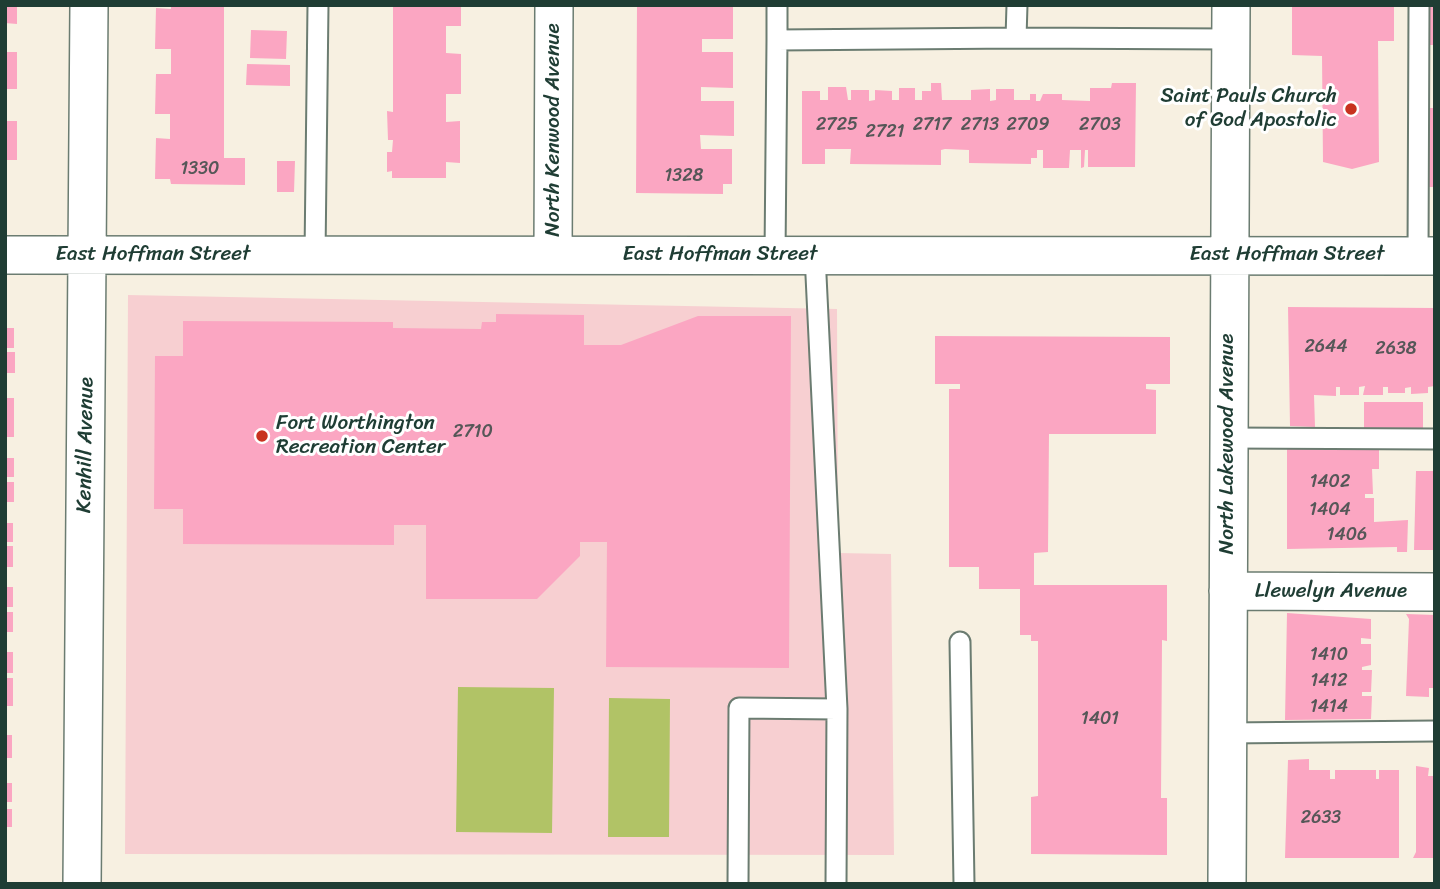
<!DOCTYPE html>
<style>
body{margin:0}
#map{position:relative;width:1440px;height:889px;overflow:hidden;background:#f7f0e1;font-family:Sriracha,sans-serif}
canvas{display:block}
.frame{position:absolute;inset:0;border:7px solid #1f3d34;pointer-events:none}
</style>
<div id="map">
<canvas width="1440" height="889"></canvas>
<div class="frame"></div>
</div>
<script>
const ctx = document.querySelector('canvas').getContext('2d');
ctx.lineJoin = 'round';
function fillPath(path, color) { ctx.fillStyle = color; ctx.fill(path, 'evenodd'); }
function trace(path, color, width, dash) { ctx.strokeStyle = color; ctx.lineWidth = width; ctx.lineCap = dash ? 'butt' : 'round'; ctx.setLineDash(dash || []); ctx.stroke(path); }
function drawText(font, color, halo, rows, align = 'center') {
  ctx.font = font + ' Sriracha,sans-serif'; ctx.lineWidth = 6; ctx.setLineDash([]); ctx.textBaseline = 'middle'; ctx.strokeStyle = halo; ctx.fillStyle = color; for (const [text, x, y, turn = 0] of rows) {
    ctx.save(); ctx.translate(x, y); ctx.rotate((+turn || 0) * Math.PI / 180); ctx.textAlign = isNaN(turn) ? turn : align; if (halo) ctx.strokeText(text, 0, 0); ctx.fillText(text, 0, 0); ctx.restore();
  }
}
const built = new Path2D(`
 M128 295 837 309 838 553 891 554 894 855 125 854Z`);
const green = new Path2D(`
 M458 687 554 688 552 833 456 832Z
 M609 698 670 699 669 837H608Z`);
const building = new Path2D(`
 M5 5H17V24L5 23Z
 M171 5H224V158H245V185L171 184 170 179H155L156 138 170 139V114H155L156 74H171V49H155L156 8 171 9Z
 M393 5H461V26H446V53L461 54V94H446V122L460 121V163L446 162V178H392V171L387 172V152H392L393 140H388L387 111 393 112Z
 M637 5H733V39H702V52H733V88L701 87V101H734V136L700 135 701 149H732V184H723V194L636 193Z
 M1292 5H1394V41H1378L1379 162 1352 169 1323 162 1322 56 1292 55Z
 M1423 5H1435V45H1428Z
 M251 30 287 31 286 59 250 58Z
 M5 52H17V89H5Z
 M247 64 290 65V86L246 85Z
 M931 83H941L942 100H971V90L990 89V101L996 100V89H1014V100H1030V94H1036V101H1040L1043 94H1062V100L1090 101V88H1111L1112 83H1136L1135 167H1088V150H1085L1084 167 1081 168V150H1070L1069 168H1043V150H1037V158H1031V164L969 163V150L945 149 941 150V165L850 164 851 149H825V164H802V91H820V100H828V87H846L848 100H851V90H869V101L875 100V90L892 91V100H899V88H915V100H922V91H931Z
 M1427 108H1435V187H1425Z
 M5 121H17V160H5Z
 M277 161H295L294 192H277Z
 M1288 307 1435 308V386L1428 387V393L1411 394V387L1405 388V393H1388V387H1383V395H1363L1365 386 1359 387V395H1340V387H1336V396L1314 395 1315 427 1290 426Z
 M496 314 584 315V345H621L698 316H791L789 668 606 667 607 542H580V556L537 599H426V525H394V545L183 544V509H154L155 356H183V321L393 322V328L481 329 482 322H496Z
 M5 328H14V348H5Z
 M935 336 1170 337V384H1146V389L1156 390V434H1049L1048 552 1034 553V585H1167V641L1162 640 1161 798H1167V855L1031 854V797L1038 796V641H1031V635H1020V589H979V567H949V389H960V384H935Z
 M5 352H15V373H5Z
 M5 398H14V437H5Z
 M1364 402H1423V432H1364Z
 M1287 446 1379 448V469H1372L1373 494H1365V498H1374V522L1408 520 1407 552H1397V547L1287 549Z
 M5 458H14V477H5Z
 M1416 471H1434L1435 550H1414Z
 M5 482H14V502H5Z
 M5 523H13V542H5Z
 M5 546H13V567H5Z
 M5 587H13V607H5Z
 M5 612H13V632H5Z
 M1287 613 1371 619V639L1361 638V644H1371V665L1362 667V670H1372L1371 692H1362V696H1372L1371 719 1285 720Z
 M1406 614 1435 615V688H1429V697L1406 696 1409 619Z
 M5 652H13V673H5Z
 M5 678H13V706H5Z
 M5 735H12V758H5Z
 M1309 759V770H1330V779H1335V770H1376V779H1379V770H1399V858H1285L1288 760Z
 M1416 766 1429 768 1428 776H1435V858H1413L1416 852Z
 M5 783H12V802H5Z
 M5 809H12V827H5Z`);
const service = new Path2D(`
 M777 5V40L1016 38 1017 5
 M1016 38 1231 39
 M315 255 318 5
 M775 255 777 40
 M815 255 837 709
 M1418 256 1419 5
 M1228 438 1435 439
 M960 642 964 884
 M1227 733 1435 731
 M738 884 739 708 837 709 836 884`);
const minor = new Path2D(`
 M5 255 1435 256
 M553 255 554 5
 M1228 591 1435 592
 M82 884 89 5
 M1227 884 1231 5`);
const markers = [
 [1351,109,7,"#c8321e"],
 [262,436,7,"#c8321e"]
];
const numberNames = [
 ["2725",837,125],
 ["2717",932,125],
 ["2713",980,125],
 ["2709",1028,125],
 ["2703",1100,125],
 ["2721",885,132],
 ["1330",200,169],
 ["1328",684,176],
 ["2644",1326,347],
 ["2638",1396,349],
 ["2710",473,432],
 ["1402",1330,482],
 ["1404",1330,510],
 ["1406",1347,535],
 ["1410",1329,655],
 ["1412",1329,681],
 ["1414",1329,707],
 ["1401",1100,719],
 ["2633",1321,818]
];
const poiNames = [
 ["Saint Pauls Church",1337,97],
 ["of God Apostolic",1337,121],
 ["Fort Worthington",276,424,"left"],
 ["Recreation Center",276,448,"left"]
];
const streetNames = [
 ["North Kenwood Avenue",554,130,-90],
 ["East Hoffman Street",153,255],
 ["East Hoffman Street",720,255],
 ["East Hoffman Street",1287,255],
 ["North Lakewood Avenue",1228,444,-90],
 ["Kenhill Avenue",86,445,-89],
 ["Llewelyn Avenue",1331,592]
];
fillPath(built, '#f7cfd1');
fillPath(green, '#b1c366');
fillPath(building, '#fba6c2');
trace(service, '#6b7c71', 23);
trace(minor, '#6b7c71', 40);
trace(service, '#fff', 19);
trace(minor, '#fff', 37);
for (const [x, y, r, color] of markers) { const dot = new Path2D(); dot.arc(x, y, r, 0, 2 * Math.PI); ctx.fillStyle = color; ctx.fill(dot); trace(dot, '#fff', 2.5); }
drawText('18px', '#565758', null, numberNames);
drawText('21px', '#1f3d34', '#fff', poiNames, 'right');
drawText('21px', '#1f3d34', '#fff', streetNames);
</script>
